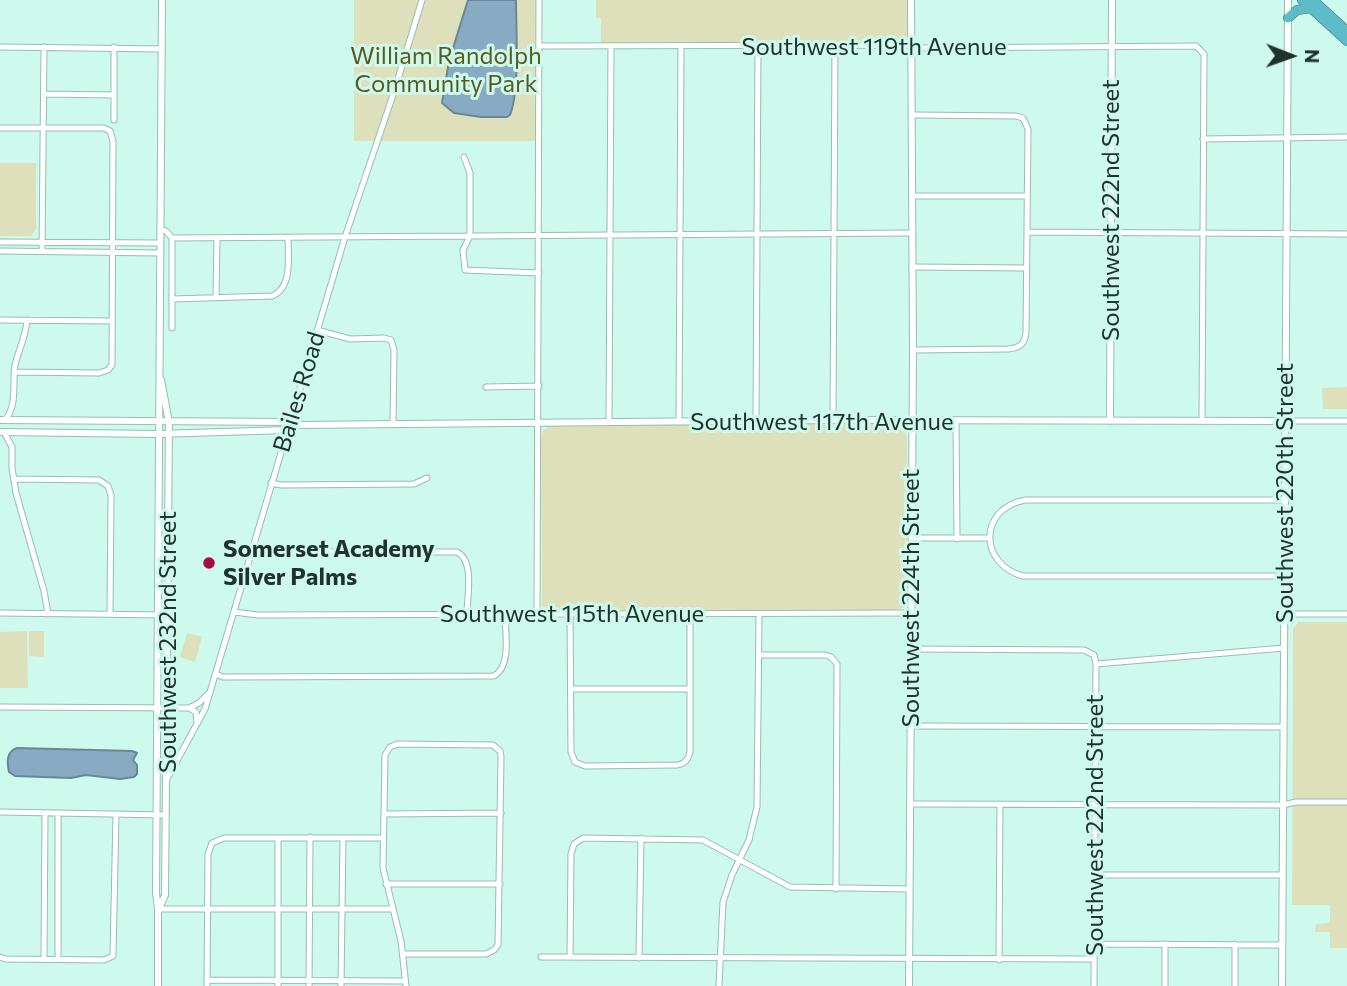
<!DOCTYPE html>
<style>
body{margin:0}
#map{position:relative;width:1347px;height:986px;overflow:hidden;background:#cdfaec;font-family:Commissioner,sans-serif}
canvas{display:block}
.north{position:absolute;left:1256px;top:21px;width:70px;height:70px;-webkit-text-stroke:5px #cdfaec;paint-order:stroke;rotate:91deg;font-size:19px;font-weight:700;line-height:28px;text-align:center;color:#20322c}
.north::after{content:'';display:block;margin:auto;width:24px;height:32px;background:#20322c;clip-path:polygon(50% 0,100% 100%,50% 72%,0 100%)}
</style>
<div id="map">
<canvas width="1347" height="986"></canvas>
<div class="north">N</div>
</div>
<script>
const ctx = document.querySelector('canvas').getContext('2d');
ctx.lineJoin = 'round';
function fillPath(path, color) { ctx.fillStyle = color; ctx.fill(path, 'evenodd'); }
function trace(path, color, width, dash) { ctx.strokeStyle = color; ctx.lineWidth = width; ctx.lineCap = dash ? 'butt' : 'round'; ctx.setLineDash(dash || []); ctx.stroke(path); }
function drawText(font, color, halo, rows, align = 'center') {
  ctx.font = font + ' Commissioner,sans-serif'; ctx.lineWidth = 6; ctx.setLineDash([]); ctx.textBaseline = 'middle'; ctx.strokeStyle = halo; ctx.fillStyle = color; for (const [text, x, y, turn = 0] of rows) {
    ctx.save(); ctx.translate(x, y); ctx.rotate((+turn || 0) * Math.PI / 180); ctx.textAlign = isNaN(turn) ? turn : align; if (halo) ctx.strokeText(text, 0, 0); ctx.fillText(text, 0, 0); ctx.restore();
  }
}
const green = new Path2D(`
 M354 0H538L537 141H354Z
 M596 0H908L907 38 901 43 601 44V18H596Z
 M0 163H36V230L31 236H0Z
 M1347 387V409H1323L1322 388Z
 M855 423 898 426 903 428 907 437 908 599 903 608 894 610H546L542 606 541 436 543 431 549 426Z
 M1298 622H1347V948H1330V932H1315L1316 924 1330 923V905H1292L1293 629Z
 M27 631 28 688H0V632Z
 M29 631H44V657L29 656Z
 M187 633 202 637 195 662 180 657Z`);
const water = new Path2D(`
 M468 0H516C516 29 520 90 510 115L507 117H481L454 113 442 103 449 61Z
 M17 748 132 751 137 753 133 760 137 765V774L134 777 120 779 86 775 71 778 15 776 9 772C7 762 6 752 17 748Z`);
const minor = new Path2D(`
 M539 46 911 45 918 48 1196 46 1204 54 1202 421
 M0 47 162 49
 M44 94 114 95
 M912 115 1016 116 1023 118 1028 129 1026 332C1025 344 1020 348 1008 349L913 350
 M114 120V47
 M0 128H104L110 131 113 141 112 365 108 370 99 373 14 372
 M1203 139 1347 137
 M464 157 470 173V236
 M912 196H1027
 M160 229 166 231 172 238 912 233
 M1027 232 1347 234
 M470 236 463 250 465 270 539 273
 M0 242 160 243
 M0 251 160 253
 M42 251 44 47
 M912 267 1026 268
 M216 298 217 238
 M172 299 272 296C293 288 288 256 288 237
 M0 320 112 321
 M172 328V238
 M317 330 350 339 384 338 391 340 394 350 393 424
 M486 387 539 386
 M5 420C18 405 12 383 15 365 19 349 26 336 27 320
 M833 420 835 46
 M756 421 758 47
 M1286 421H1347
 M609 422 611 46
 M679 422 681 47
 M956 422 957 539
 M4 432 12 447V468L16 493 44 591 48 614
 M14 479 99 480 108 486 111 495 110 614
 M271 483 281 485 414 484 427 478
 M912 538H989
 M252 550 263 552H457C475 561 467 596 467 614
 M1284 576H1023C979 564 978 509 1025 500H1285
 M234 612 258 615 911 613
 M0 613 168 615
 M537 614 539 0
 M570 614 571 752 575 762 585 766 677 765C685 764 688 760 690 752V614
 M1284 614H1347
 M911 649 1084 650 1094 655 1096 664 1094 986
 M759 655H825L831 657 837 664 836 889
 M1096 664 1284 648
 M216 674 223 677 494 676C512 666 505 631 505 613
 M571 689H690
 M0 707 189 708 199 703 208 694
 M189 708 196 712 197 723
 M910 726 1283 727
 M167 779 205 709 345 237 394 92 422 0
 M910 804 1283 805 1296 802H1347
 M0 812 166 815
 M384 814 501 813
 M1095 875H1283
 M386 884H500
 M158 909H393
 M1095 944 1282 945
 M1165 944V986
 M403 954H486L494 950 498 945 501 757 500 751 493 745 397 744 390 747 385 755 383 868 401 941 406 986
 M0 957 6 959 104 960 113 956 116 814
 M541 957 1094 959
 M570 957 571 854 574 844 583 838 703 840 790 887 909 889
 M639 958 641 838
 M44 959 45 813
 M58 959V813
 M999 960 1000 804
 M207 980 405 981
 M207 986 208 854 212 843 224 838H383
 M278 986V838
 M309 986 310 837
 M341 986 343 838
 M719 986 723 902 732 875 749 840 757 807 759 614
 M1235 986V944`);
const tertiary = new Path2D(`
 M0 420 290 422 296 425 833 420 1286 421
 M1110 421 1112 0
 M0 432 158 434 287 430 296 425
 M159 909 165 895 169 422 161 380
 M158 986V909L156 893 162 0
 M909 986 913 350 911 0
 M1282 986 1288 0`);
const trunk = new Path2D(`
 M1302 0 1347 41
 M1313 0 1347 31
 M1288 18 1297 10 1311 8`);
const markers = [
 [209,563,7,"#a50c40"]
];
const streetNames = [
 ["Southwest 119th Avenue",874,47],
 ["Southwest 222nd Street",1111,210,-90],
 ["Bailes Road",299,392,-73],
 ["Southwest 117th Avenue",822,422],
 ["Southwest 220th Street",1285,493,-90],
 ["Southwest 224th Street",911,598,-90],
 ["Southwest 115th Avenue",572,614],
 ["Southwest 232nd Street",168,642,-90],
 ["Southwest 222nd Street",1095,825,-90]
];
const parkNames = [
 ["William Randolph",446,56],
 ["Community Park",446,84]
];
const poiNames = [
 ["Somerset Academy",223,549],
 ["Silver Palms",223,577]
];
fillPath(green, '#dee0bb');
fillPath(water, '#88abc3');
trace(water, '#698796', 2);
trace(minor, '#94bfb2', 7);
trace(tertiary, '#94bfb2', 8);
trace(trunk, '#2e8189', 10);
trace(minor, '#fff', 5);
trace(tertiary, '#fff', 6);
trace(trunk, '#5ebcc8', 9);
for (const [x, y, r, color] of markers) { const dot = new Path2D(); dot.arc(x, y, r, 0, 2 * Math.PI); ctx.fillStyle = color; ctx.fill(dot); trace(dot, '#cdfaec', 2.5); }
drawText('24px', '#20322c', '#cdfaec', streetNames);
drawText('24px', '#5a5a1c', '#cdfaec', parkNames);
drawText('bold 24px', '#20322c', '#cdfaec', poiNames, 'left');
</script>
